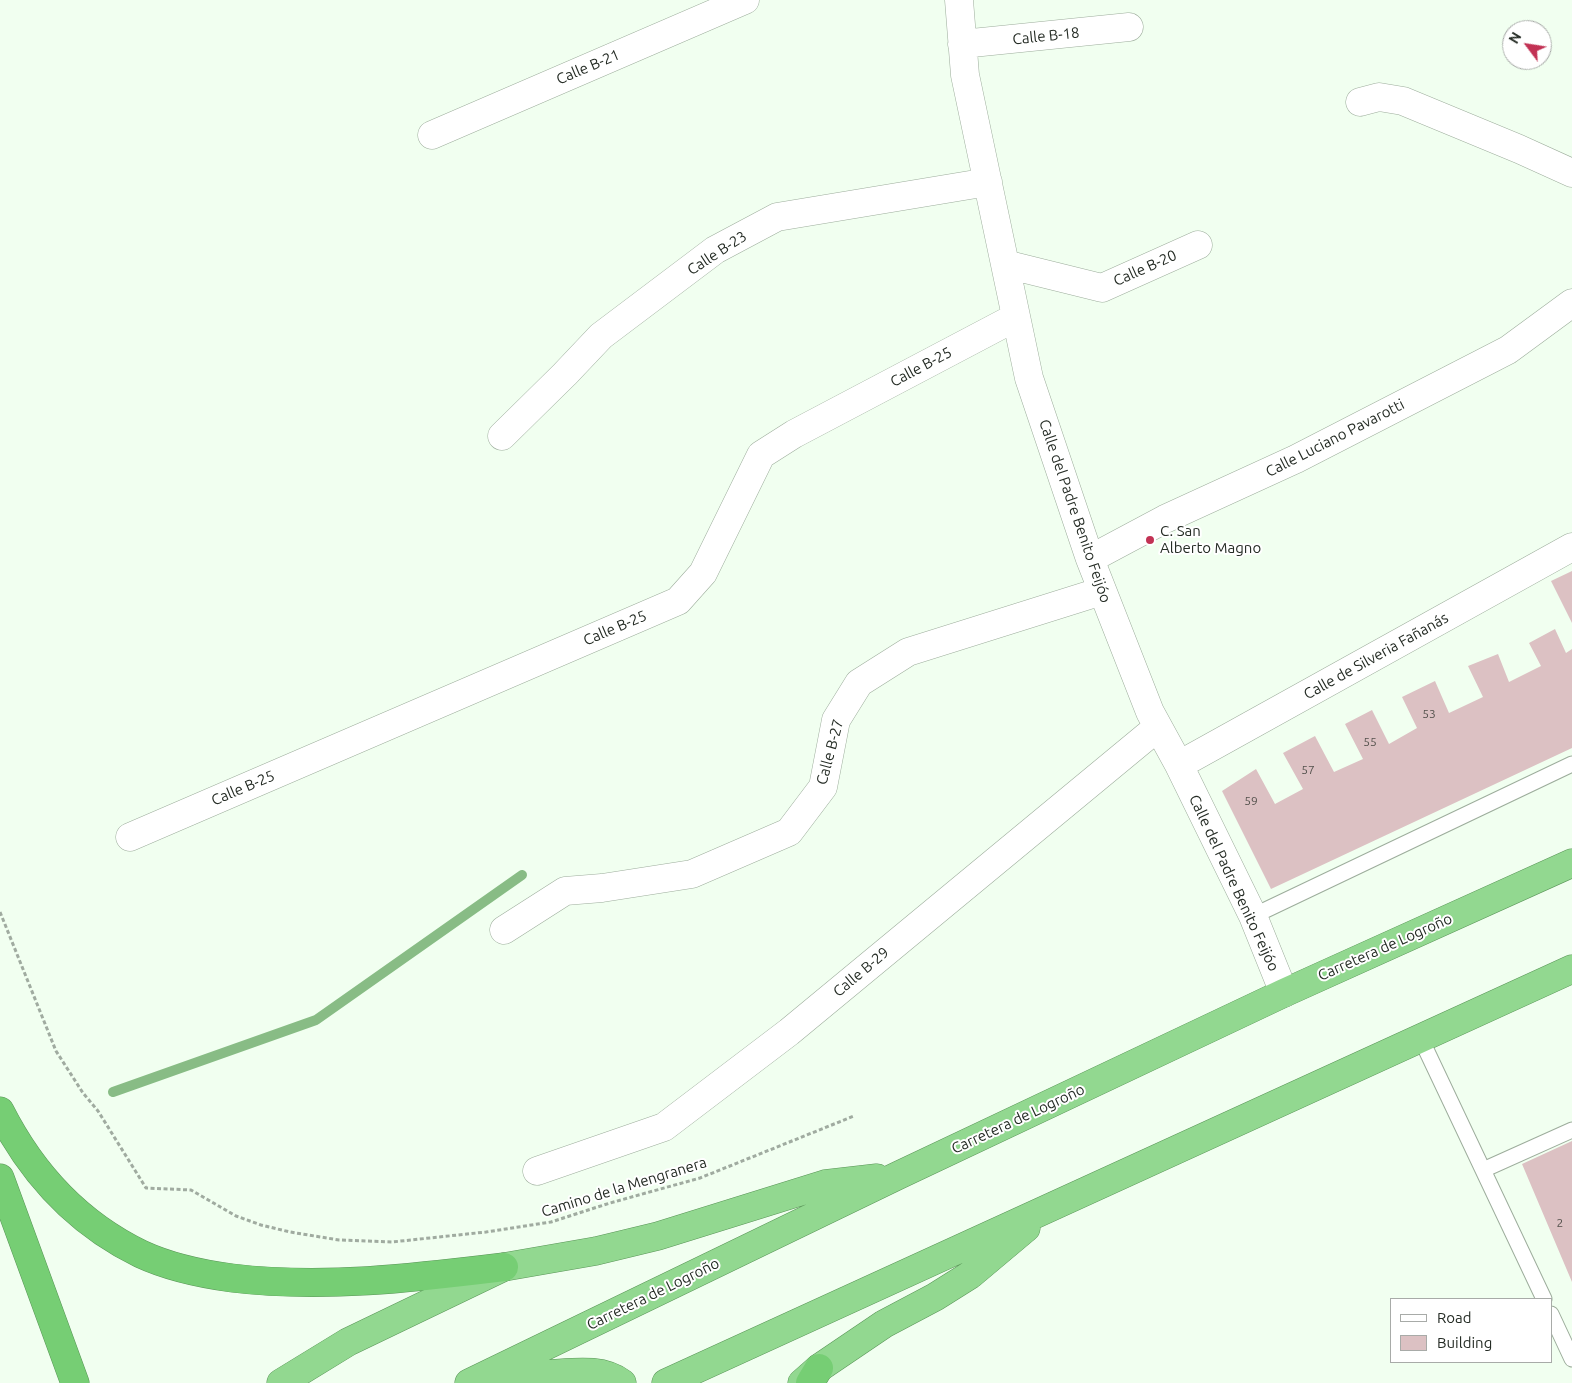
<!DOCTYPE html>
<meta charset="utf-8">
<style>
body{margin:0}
#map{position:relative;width:1572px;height:1383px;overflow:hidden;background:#f1fff0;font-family:Ubuntu,sans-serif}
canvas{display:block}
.legend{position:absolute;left:1390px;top:1298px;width:162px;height:65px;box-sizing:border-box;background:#fff;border:1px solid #a8aba8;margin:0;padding:6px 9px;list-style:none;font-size:15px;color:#252c25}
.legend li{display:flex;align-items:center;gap:10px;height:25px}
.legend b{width:25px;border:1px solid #a8aba8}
.north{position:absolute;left:1502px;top:20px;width:50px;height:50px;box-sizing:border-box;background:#fff;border:1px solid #a8aba8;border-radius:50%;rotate:301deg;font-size:14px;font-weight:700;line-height:20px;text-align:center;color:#252c25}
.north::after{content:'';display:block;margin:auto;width:18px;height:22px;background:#c23254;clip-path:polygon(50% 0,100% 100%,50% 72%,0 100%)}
</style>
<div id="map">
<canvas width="1572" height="1383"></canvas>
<ul class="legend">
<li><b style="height:6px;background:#fff"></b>Road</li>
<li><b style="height:14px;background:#dcc1c3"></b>Building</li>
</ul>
<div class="north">N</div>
</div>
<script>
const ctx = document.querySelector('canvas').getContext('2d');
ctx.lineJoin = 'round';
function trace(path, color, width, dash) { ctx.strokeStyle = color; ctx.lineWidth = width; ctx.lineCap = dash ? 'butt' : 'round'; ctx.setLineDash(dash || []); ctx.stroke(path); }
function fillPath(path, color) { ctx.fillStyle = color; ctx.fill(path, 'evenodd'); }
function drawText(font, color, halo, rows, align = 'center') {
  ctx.font = font + ' Ubuntu,sans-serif'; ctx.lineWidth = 4; ctx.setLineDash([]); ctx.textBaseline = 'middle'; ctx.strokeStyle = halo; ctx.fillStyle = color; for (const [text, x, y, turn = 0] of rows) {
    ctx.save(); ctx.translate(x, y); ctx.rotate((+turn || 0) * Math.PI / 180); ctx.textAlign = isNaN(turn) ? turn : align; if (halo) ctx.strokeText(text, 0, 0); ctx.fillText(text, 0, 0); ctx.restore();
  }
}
const stream = new Path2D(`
 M113 1092 316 1020 522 875`);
const building = new Path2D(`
 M1572 571V623L1551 581Z
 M1555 629 1566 653 1572 649V748L1271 889 1222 791 1256 769 1275 804 1303 789 1283 753 1315 736 1334 772 1363 759 1345 724 1372 710 1389 744 1417 728 1402 697 1435 681 1449 713 1483 697 1468 666 1498 654 1509 682 1541 666 1529 643Z
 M1572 1141V1282L1522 1164Z`);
const path = new Path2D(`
 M0 912 56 1051 83 1093 98 1111 146 1188 191 1190 236 1216 261 1225 290 1232 339 1240 392 1242 486 1232 551 1222 610 1203 700 1178 854 1116`);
const service = new Path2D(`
 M1253 916 1572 764
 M1421 1039 1544 1299
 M1483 1170 1572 1130
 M1551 1314 1572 1359`);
const minor = new Path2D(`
 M959 0 965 75 1029 378 1090 559 1150 712 1179 765 1253 916 1284 993
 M962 44 1129 27
 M1360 102 1379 97 1403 101 1519 149 1572 173
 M432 135 745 0
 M1005 264 1102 288 1198 245
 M502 436 565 374 601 336 715 250 777 217 988 182
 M1090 559 1165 519 1296 459 1508 350 1572 303
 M1179 765 1572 547
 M130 837 678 601 703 573 761 455 794 434 1016 317
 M504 930 565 891 602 888 692 874 789 832 823 787 836 720 859 683 908 652 1102 591
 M537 1171 664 1127 789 1032 1158 727`);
const trunk = new Path2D(`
 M496 1374C513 1374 530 1374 547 1374 571 1373 601 1367 622 1383
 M281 1383 348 1342 504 1267 596 1251 658 1236 825 1184 877 1178
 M469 1383 899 1175 1284 993 1572 863
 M666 1383 1572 969
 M802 1383 819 1368 884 1324 935 1297 970 1275 1026 1228`);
const motorway = new Path2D(`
 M0 1111C32 1174 77 1223 141 1254 169 1267 202 1274 232 1278 322 1289 414 1278 504 1267
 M0 1178 75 1383
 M810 1383 819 1368`);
const markers = [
 [1150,540,5,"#c23254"]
];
const numberNames = [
 ["53",1429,714],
 ["55",1370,742],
 ["57",1308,770],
 ["59",1251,801],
 ["2",1560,1223]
];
const streetNames = [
 ["Calle B-18",1046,36,-6],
 ["Calle B-21",588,67,-23],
 ["Calle B-23",717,253,-33],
 ["Calle B-20",1145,268,-24],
 ["Calle B-25",921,367,-28],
 ["Calle Luciano Pavarotti",1335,438,-27],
 ["Calle del Padre Benito Feijóo",1075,511,71],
 ["Calle B-25",615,628,-23],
 ["Calle de Silveria Fañanás",1376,656,-29],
 ["Calle B-27",830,752,-75],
 ["Calle B-25",243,788,-23],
 ["Calle del Padre Benito Feijóo",1234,883,65],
 ["Carretera de Logroño",1385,947,-24],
 ["Calle B-29",861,972,-40],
 ["Carretera de Logroño",1018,1119,-25],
 ["Camino de la Mengranera",624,1187,-17],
 ["Carretera de Logroño",653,1294,-26]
];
const poiNames = [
 ["C. San",1160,531],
 ["Alberto Magno",1160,548]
];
trace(stream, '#88bc85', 10);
fillPath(building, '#dcc1c3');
trace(service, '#9dad9c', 17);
trace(minor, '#9dad9c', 29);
trace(trunk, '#5a9558', 29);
trace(motorway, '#5a9558', 29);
trace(path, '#a0aba0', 3, [4, 2.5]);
trace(service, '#fff', 15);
trace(minor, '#fff', 28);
trace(trunk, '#92d890', 28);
trace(motorway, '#76ce74', 28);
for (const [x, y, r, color] of markers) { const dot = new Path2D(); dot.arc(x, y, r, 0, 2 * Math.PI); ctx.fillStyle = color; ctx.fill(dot); trace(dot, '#fff', 2); }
drawText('12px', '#53514c', null, numberNames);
drawText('15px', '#252c25', '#fff', streetNames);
drawText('15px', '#252c25', '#fff', poiNames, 'left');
</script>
